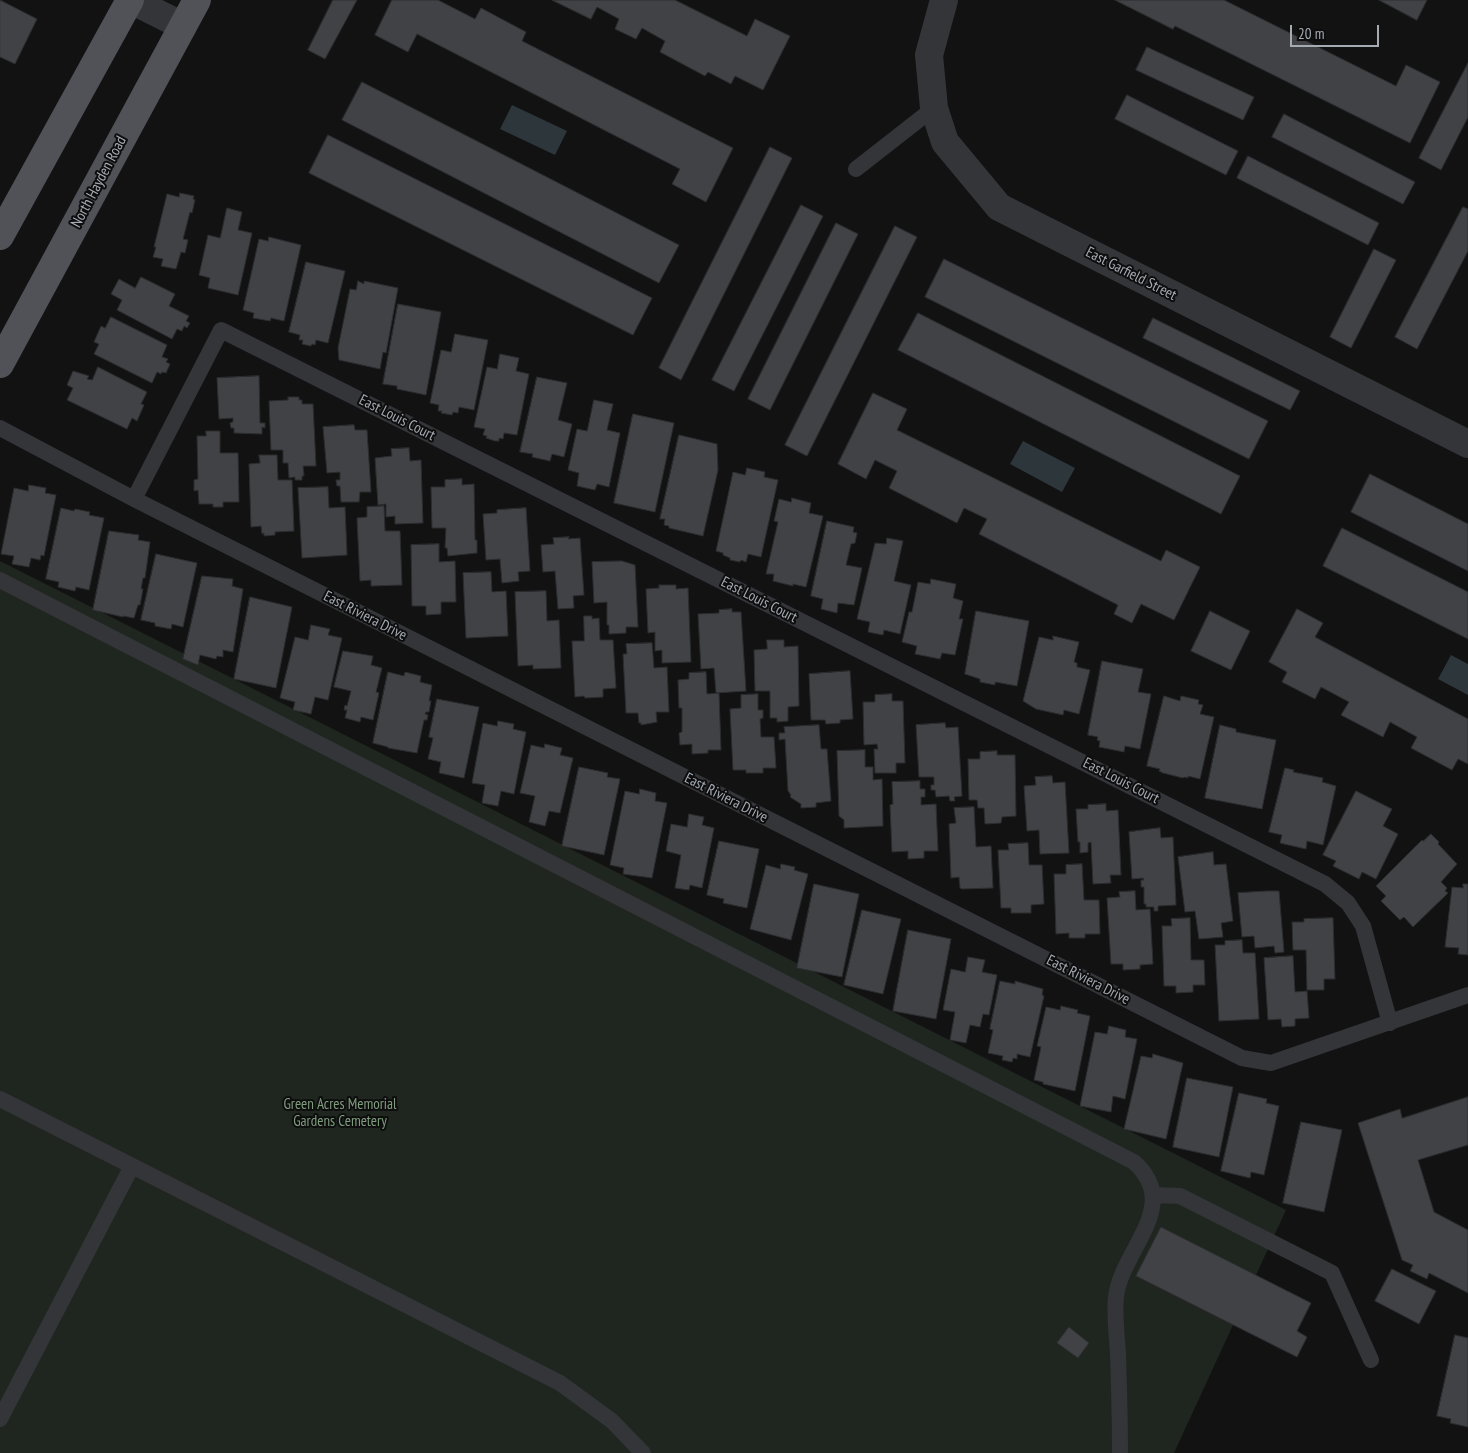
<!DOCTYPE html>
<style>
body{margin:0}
#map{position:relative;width:1468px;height:1453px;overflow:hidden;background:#121213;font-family:"PT Sans Narrow",sans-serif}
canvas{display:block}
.scale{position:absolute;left:1290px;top:25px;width:89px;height:22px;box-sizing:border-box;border:2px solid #a5abb3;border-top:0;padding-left:6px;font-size:15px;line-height:18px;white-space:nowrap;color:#a5abb3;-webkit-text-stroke:4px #0d0d0e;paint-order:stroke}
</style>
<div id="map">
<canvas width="1468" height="1453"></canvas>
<div class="scale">20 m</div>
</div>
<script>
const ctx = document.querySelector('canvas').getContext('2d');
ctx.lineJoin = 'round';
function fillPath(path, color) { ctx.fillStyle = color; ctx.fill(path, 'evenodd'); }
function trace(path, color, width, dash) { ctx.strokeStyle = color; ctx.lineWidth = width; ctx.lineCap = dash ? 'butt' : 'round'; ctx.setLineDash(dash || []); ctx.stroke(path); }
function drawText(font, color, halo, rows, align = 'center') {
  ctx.font = font + ' "PT Sans Narrow",sans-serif'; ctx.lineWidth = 4; ctx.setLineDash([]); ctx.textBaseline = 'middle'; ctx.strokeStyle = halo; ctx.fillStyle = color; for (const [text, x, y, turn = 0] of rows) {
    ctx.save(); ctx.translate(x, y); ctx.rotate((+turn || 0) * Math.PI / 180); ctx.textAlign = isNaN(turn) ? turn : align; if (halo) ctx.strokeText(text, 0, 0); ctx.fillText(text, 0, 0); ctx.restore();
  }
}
const green = new Path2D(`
 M0 561 1286 1210 1174 1453H0Z`);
const water = new Path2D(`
 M512 105 567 131 555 155 500 129Z
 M1023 441 1075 468 1062 492 1010 464Z
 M1451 655 1468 664V695L1438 679Z`);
const building = new Path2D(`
 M0 0 37 19 15 64 0 57Z
 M333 0H357L325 59 308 50Z
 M392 0H438L475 19 481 8 526 32 522 41 733 148 706 202 672 184 680 169 417 34 408 52 375 35Z
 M552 0H675L747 36 755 19 790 36 763 90 735 76 731 84 708 72 705 76 660 52 665 41 642 28 636 39 615 29 619 19 597 7 591 19Z
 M1115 0H1224L1396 86 1406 65 1440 82 1410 143 1175 26 1173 29Z
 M1379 0H1427L1417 20Z
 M1147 47 1254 97 1243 120 1136 70Z
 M1468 63V117L1441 170 1419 158Z
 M362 82 679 245 659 283 342 120Z
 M1127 95 1238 151 1226 175 1115 119Z
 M1284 114 1415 182 1403 204 1272 137Z
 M328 135 652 298 633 335 309 173Z
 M770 147 792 158 681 380 659 368Z
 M1248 156 1379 223 1368 245 1237 178Z
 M180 193 194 196 193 199 195 200 192 213 190 212 183 239 188 240 185 253 181 252 176 269 161 266 163 259 153 257 156 247H154L167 194 179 197Z
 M801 205 823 216 734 391 712 380Z
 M1463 207 1468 209V251L1417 349 1395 337Z
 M227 208 242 212 238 230 252 233 238 295 208 288 210 278 199 275 208 235 220 238Z
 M836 223 858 234 770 410 748 399Z
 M895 226 917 237 807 456 785 445Z
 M269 237 301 245 284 321 271 318 270 321 253 318 254 313 243 310 259 239 268 241Z
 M1374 249 1396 260 1351 348 1330 337Z
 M944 259 1268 421 1249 459 925 297Z
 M306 262 345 271 328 343 316 340 315 345 312 344 311 346 302 344 303 340H299L300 335 289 332Z
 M141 277 175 294 169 306 189 316 186 321 190 323 187 328 184 326 182 331 177 329 172 339 117 310 122 300 111 294 119 279 135 288Z
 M358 281 364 284V281L398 288 386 353 383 352 380 369 339 360 338 348 350 289 356 290Z
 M398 304 441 312 426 395 397 389V386L383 384Z
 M918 313 1240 476 1221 514 898 350Z
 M111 317 167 345 162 357 168 359 166 362 170 364 166 373 162 372 161 374 157 372 152 383 94 354 99 344 94 342 101 326 105 328Z
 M1153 318 1300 391 1290 410 1143 338Z
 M455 334 488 340 474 410 459 407 458 413 453 412 452 415 441 413 442 411H438L439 405 430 403 441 350 451 352Z
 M500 354 519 358 516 371 529 374 517 435 504 433 503 439 499 438V441H495L486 438 487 436 483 435 485 429 474 427 487 367 497 369Z
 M98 367 147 392 141 404 144 405 137 421 132 418 127 429 67 400 73 388 67 385 73 371 89 376 87 379 92 380Z
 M259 376 260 423H265V428L262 427V434L234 433V428H231L230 423 233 422V418L219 419 217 378Z
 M537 377 567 383 558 420 572 424 564 457 552 454 550 461 532 457 533 454 520 452Z
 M873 393 907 409 897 430 1161 561 1166 550 1200 567 1174 620 1141 604 1132 623 1114 614 1118 605 979 534 987 519 964 508 957 523 889 488 897 471 875 460 866 479 838 464Z
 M288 397H299V400H302V404H313L316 466H303L304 476H302V480H295V477L289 478 288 463H283V450H271L269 401 288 400Z
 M594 400 613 404 607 430 620 433 609 487 597 484 595 490 577 486 579 473 568 470 577 429 587 431Z
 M633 414 674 423 655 512 614 503Z
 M354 425 355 430H367L371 492H360L359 502H341L340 486H337L336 480H340V472L327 473 323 427Z
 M206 431H220V453H238L239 502H223V507H213V504H199L198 490 194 491V480L198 479 197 436H206Z
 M679 435 717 444 718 470 703 536 669 528V526L664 525 665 519H660Z
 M409 448 410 461 421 460 423 523 395 524V516L386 517V504L378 505 375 458 392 456 391 449Z
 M259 455H277L278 480H292L294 531 275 532V535L264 536V533L262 534 261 526 251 527 249 464 260 463Z
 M747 468 765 472 764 477 778 480 761 557 748 554 746 562 741 560 740 562 730 560V558L723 555V553L716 551 733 472 745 475Z
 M1370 474 1468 524V571L1351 512Z
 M462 479V485L474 484 475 540H477V553L448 556 447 548H445L446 528H432L431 487H445V480Z
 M29 485 46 488 45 493 56 495 44 556 41 555 40 560 31 558 29 567 12 564 14 556 1 554 14 488 28 491Z
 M328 487 329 508 345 507 347 555 302 558 298 488Z
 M792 498 811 503 809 513 823 516 806 587 793 584V586L773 581 774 574H766L778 522 774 521 779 499 791 502Z
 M384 506 385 531H400L402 585 371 586V580L360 581 357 518 367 517V507Z
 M61 508 74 511 75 509 90 512 89 515 104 518 89 590 76 587 75 591 58 587 59 582 46 579Z
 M526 508 530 571 518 572 519 581 502 583 500 559 486 560 483 514 497 513V510Z
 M827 521 854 527 853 532 857 533 855 543 851 544 846 565 862 568 854 605 838 603 837 613 821 609 823 599 811 596Z
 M1342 528 1468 592V639L1323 566Z
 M109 531 139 535 138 540 150 542 145 578H143L141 589H143L140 605H138L134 618 123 616V617L93 610Z
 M569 537 568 539 580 538 584 595 573 596 574 608 558 609 555 571 543 572 541 545 554 544 553 538Z
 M887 538 903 541 894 581 911 585 900 634 884 630 883 635 868 632 870 622 857 619 875 543 886 544Z
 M439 544V562L455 561 456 602H441V614L426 615V606H412L411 545Z
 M156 554 197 563 183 627 172 624 171 629 155 626V623L141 620Z
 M622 561 635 565 638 627H626V633L609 634V625H607V602L594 603 592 562Z
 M491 572 492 592 506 591 508 636 466 638 463 573Z
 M202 576 233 579 232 586 243 589 233 652 223 650V657L217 656 216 659 200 655 198 665 183 659Z
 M931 579 956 584 953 598 963 601 959 619H963L955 655 942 653 940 659 915 654 917 646 902 642 909 612H912L918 582 930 584Z
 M659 585H676V589L688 588 691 662 662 663V650L655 651V632L648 633 646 589 659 588Z
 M546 591 547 621 559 620 561 668 533 669V665L518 666 515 592Z
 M250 597 292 607 276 688 234 679Z
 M732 609V612H741L746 691 716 693 714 668 701 669 698 614 719 613V610Z
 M1297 609 1323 623 1315 637 1468 719V764L1458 759 1452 770 1411 748 1417 737 1390 722 1383 737 1341 715 1349 702 1321 687 1315 699 1282 682 1287 672 1269 662Z
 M976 611 1029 621 1017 686 995 682V685L980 682V679L965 674Z
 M1210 611 1250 631 1231 670 1191 651Z
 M584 616H592V619L599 618 600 640H613L616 688 603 689V697L585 698 584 696 575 697 572 641H584Z
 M311 625 330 629 328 635 342 638 328 700 315 697 311 714 293 710 295 702 280 698 295 637 308 640Z
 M1053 636 1079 642 1074 662 1077 663V667L1090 670 1079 714 1064 710 1063 715 1036 709 1023 701 1039 637 1053 640Z
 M767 640H784V647L798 646 799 706 788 707V721L777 722V718H770V691H755L754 650 767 649Z
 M652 643 654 668 667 667 669 712H656L657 722 641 725V723H639L638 713H626L623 654H627L626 644Z
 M343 651 373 656 371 665 382 668 376 692 379 693 373 720 361 717 360 722 345 718 347 710H344L345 705 347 706 351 691 334 687Z
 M1102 661 1143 669 1138 692 1151 694 1140 749 1125 746 1124 752 1099 747 1100 741 1097 740 1098 737 1088 735Z
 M850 671 853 719 840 720V723L826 724 825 720H811L809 674Z
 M388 672 404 676 405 672 421 676 420 682 432 685 429 701H431L429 712H426L425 714 428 715 427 720H424L417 753 388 748V747L373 743Z
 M706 672 707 694 719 693 721 750H708V753L692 754V744L680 745 679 733 682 732V708H679L678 680 689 679V673Z
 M758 694V710H763V718L760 719 761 737H774L776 768H763V773H746V770H733L730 709 741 708V695Z
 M892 694V701H903L905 763H896V773H875L874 749H878L877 744 864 745 863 702H875V695Z
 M1164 696 1180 701 1181 696 1199 700 1198 704 1203 705 1200 714 1214 717 1200 779 1188 776V778L1184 777 1183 778 1163 773 1159 771 1160 769 1147 766Z
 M437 699 479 707 464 778 439 773 441 762 428 759 433 738 429 737Z
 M498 721 514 724 513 729 526 732 514 794 501 791 498 806 482 803 485 785 472 783 483 723 497 726Z
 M945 723 946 728 958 727 962 796 954 797 955 801H950L949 796 936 797 935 790H931V785H934V777H919L916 725Z
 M819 725 821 749H827L831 801 816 803V807L801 808V804L790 797 791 795 788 791 785 739 779 740V733H785L784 727Z
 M1220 725 1236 729V732L1276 740 1262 809 1205 798Z
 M545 744 562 748 560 755 573 758 560 813 549 811 545 826 529 822 535 796 520 793 531 745 544 748Z
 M865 750V767H873V780L882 779 883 826 844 828V820L839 816 837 751Z
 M997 751V755H1015L1016 816 1002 817 1001 823 985 824 984 808H978L977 800H969L968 759H980V752Z
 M579 767 608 773 607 777 620 779 604 855 562 846Z
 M1285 768 1294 770 1293 772 1323 778 1322 782 1336 786 1323 845 1307 841 1306 849 1280 843 1282 835 1269 832Z
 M1052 776 1053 783 1065 782 1069 853 1040 854 1039 830 1027 831 1024 786 1036 785 1035 777Z
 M920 781V789H925V797H921V805L936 804 938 851H924V858L908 859V851L892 852 890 805 893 804 892 782Z
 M640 789 656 793 655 801 667 803 652 878 623 874 624 868 610 865 625 791 639 794Z
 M1356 791 1392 809 1383 826 1398 834 1376 879 1362 872 1359 879 1333 866 1336 861 1323 855Z
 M1106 804V811L1118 810 1121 875H1110L1111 883 1093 884 1091 842 1088 843V852L1080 853V842H1078L1076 809H1088V805Z
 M974 807 976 847 991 846 993 888 962 889 960 888 959 877 951 878 949 824 956 823 954 808Z
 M689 814 704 817 702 825 714 828 702 888 690 885 689 890 675 888 681 855 666 851 671 824 687 827Z
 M1160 828 1161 838 1173 837 1176 905 1158 906V911H1154V907H1146V904H1144V887H1141V880H1144L1143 878 1132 879 1129 832Z
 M1431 834 1439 842 1438 844 1457 864 1441 882 1447 888 1445 891 1448 893 1413 927 1404 917 1400 920 1381 901 1386 896 1376 886 1422 840 1423 841Z
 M719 841 759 849 747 908 723 903 724 899 707 895Z
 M1028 843 1029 865H1042L1044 904 1031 905V913H1011V908H1001L998 850H1009L1008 844Z
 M1213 852 1214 865 1226 864 1233 921 1221 923 1223 937 1199 939 1195 911 1185 912 1178 857Z
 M781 864 795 867 794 870 808 874 791 940 750 929 766 865 780 869Z
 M1082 864 1084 900H1099L1100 934H1085V938H1069V933L1056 934 1054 874H1066V865Z
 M814 884 859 894 842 977 797 968Z
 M1463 884H1468V955L1458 954 1459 948 1445 947 1452 887 1463 888Z
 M1135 891 1136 910 1150 909 1153 964 1140 965V969L1123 970V964H1111L1107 898 1120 897 1119 892Z
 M1267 891H1279L1284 952 1275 953 1274 946 1255 948 1254 936 1242 937 1238 893Z
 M862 910 901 919 883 994 844 985Z
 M1190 918 1191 960H1204L1205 985H1193V992L1176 993V986H1164L1162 926H1172L1171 919Z
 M1333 918 1335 979H1324V990H1307L1306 950H1293L1292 922H1304V919Z
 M908 930 951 939 936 1019 893 1011Z
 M1242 940 1243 953H1255L1259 1019 1219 1021 1215 945H1225V941Z
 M1293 956 1295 992 1307 991 1309 1018 1295 1019V1026L1282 1027 1281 1019 1268 1020 1264 958Z
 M968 957 985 960 982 972 997 975 989 1015 983 1014 980 1027 970 1025 966 1043 950 1040 955 1012 943 1010 951 969 965 972Z
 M1000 981 1015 984V981L1043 989 1042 995 1044 996 1030 1057 1017 1054V1059L1013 1058 1012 1062 1002 1060 1003 1056 988 1053 993 1030 990 1029Z
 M1061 1006 1078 1010 1077 1013 1090 1016 1075 1091 1043 1084V1082L1034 1080 1041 1047 1037 1046 1046 1007 1060 1010Z
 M1109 1026 1126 1030 1125 1037 1137 1039 1125 1099 1113 1096 1111 1112 1080 1106 1095 1032 1107 1034Z
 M1153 1054 1183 1063 1166 1139 1124 1129 1141 1056 1152 1058Z
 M1187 1078 1233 1087 1219 1157 1173 1147Z
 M1239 1093 1267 1099 1266 1103 1279 1106 1264 1175 1251 1172 1250 1178 1221 1171Z
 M1468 1097V1145L1418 1160 1434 1212 1468 1230V1293L1429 1273 1427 1279 1410 1271 1413 1265 1402 1260 1358 1123 1400 1109 1402 1118Z
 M1301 1122 1342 1130 1324 1212 1283 1203Z
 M1161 1227 1311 1303 1297 1331 1307 1337 1297 1357 1136 1276Z
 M1392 1269 1436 1291 1419 1324 1375 1301Z
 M1069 1327 1089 1343 1078 1358 1057 1343Z
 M1455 1335 1468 1338V1427L1450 1423 1451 1419 1437 1416Z`);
const lane = new Path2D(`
 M856 169 934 108
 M0 428 134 499 1242 1058 1271 1063 1468 995
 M134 499 221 330 1325 884 1348 903 1363 926 1390 1023
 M0 580 1134 1162C1183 1206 1121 1250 1116 1297 1114 1315 1117 1335 1118 1354 1119 1387 1120 1420 1120 1453
 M0 1099 560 1383 612 1421 643 1453
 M1153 1195 1180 1196 1332 1273 1371 1360
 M0 1419 132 1166`);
const street = new Path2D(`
 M131 0 183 26
 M944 0 929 55 934 108 945 142 999 207 1468 444`);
const primary = new Path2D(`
 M0 236 130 0
 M0 364 197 0`);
const streetNames = [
 ["North Hayden Road",99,182,-62],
 ["East Garfield Street",1131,274,27],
 ["East Louis Court",397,418,27],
 ["East Louis Court",759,600,27],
 ["East Riviera Drive",365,616,27],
 ["East Louis Court",1121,781,27],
 ["East Riviera Drive",726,798,27],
 ["East Riviera Drive",1088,980,27]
];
const parkNames = [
 ["Green Acres Memorial",340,1105],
 ["Gardens Cemetery",340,1122]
];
fillPath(green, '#1f261f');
fillPath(water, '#2c363b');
fillPath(building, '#414246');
trace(building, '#2c2d2f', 1);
trace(lane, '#333538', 16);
trace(street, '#333538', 28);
trace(primary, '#505257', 28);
drawText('15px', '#a5abb3', '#0d0d0e', streetNames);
drawText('15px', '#7f9d7d', '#0d0d0e', parkNames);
</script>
